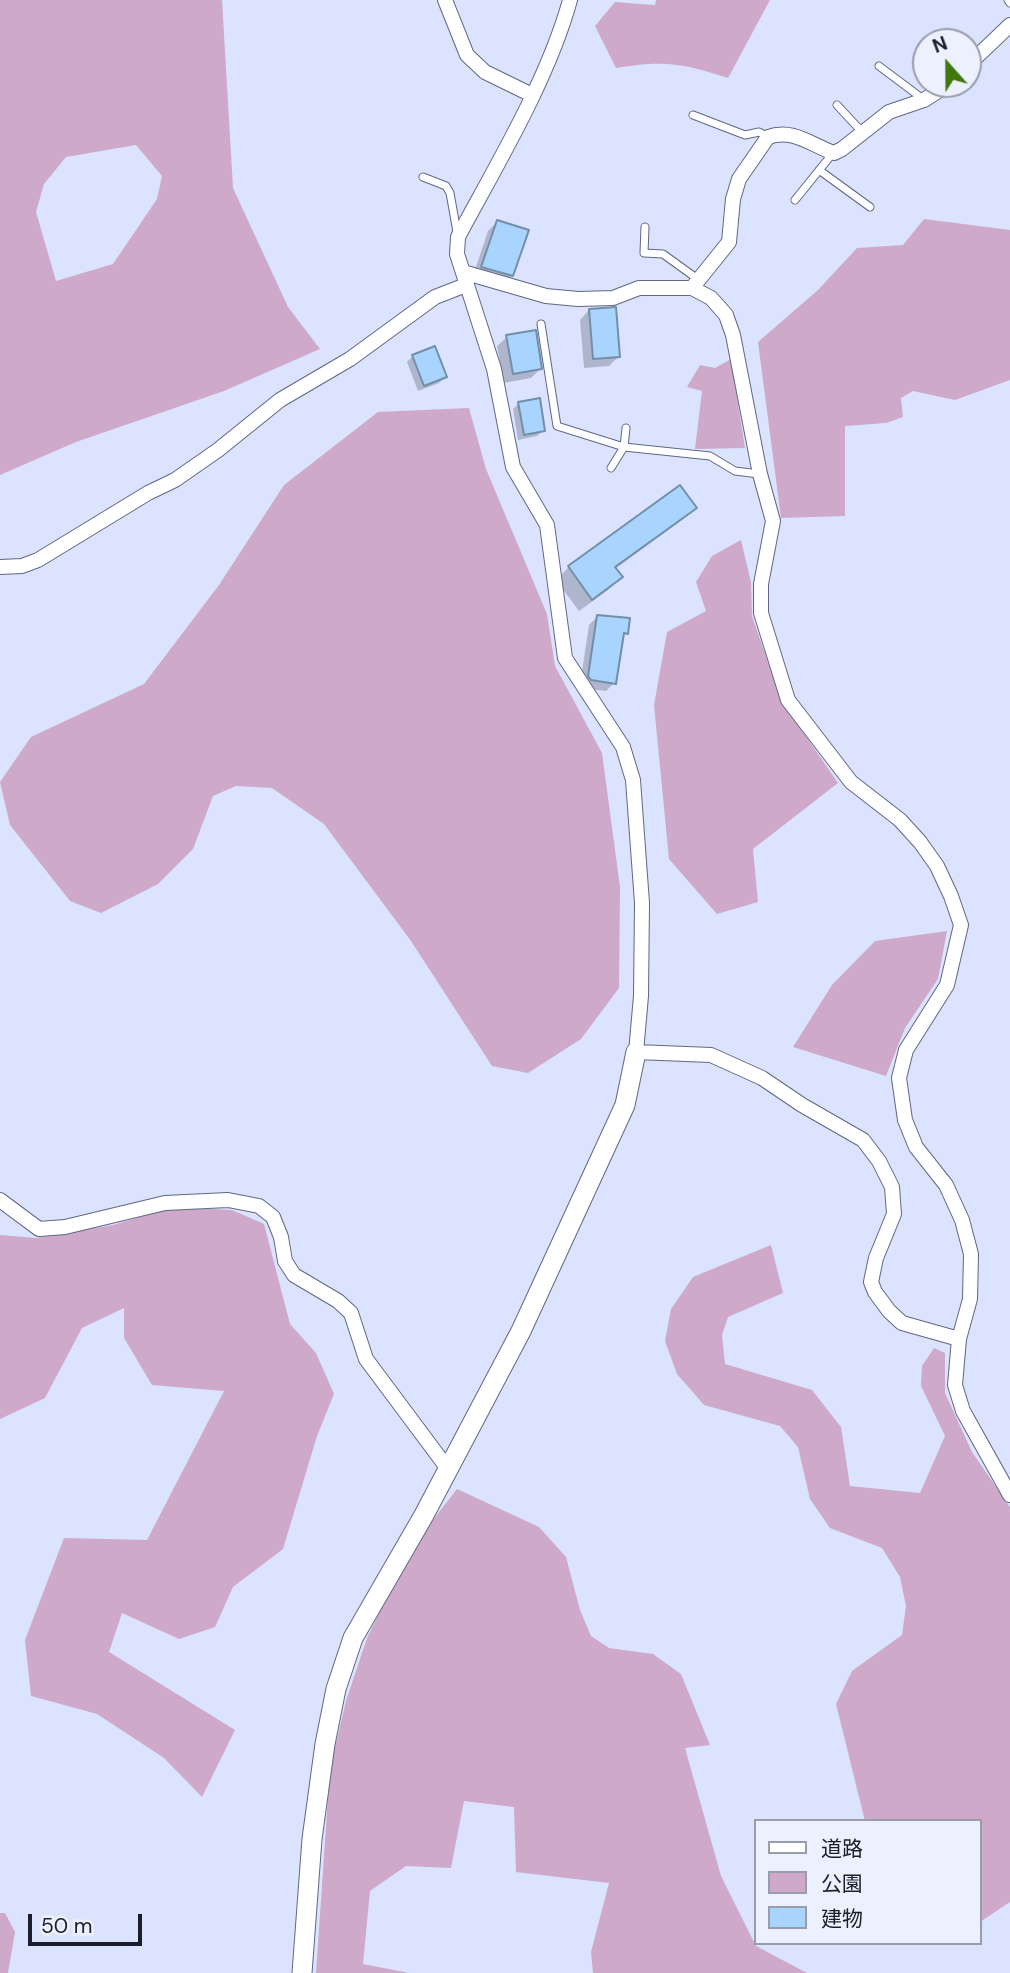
<!DOCTYPE html>
<meta charset="utf-8">
<style>
body{margin:0}
#map{position:relative;width:1010px;height:1973px;overflow:hidden;background:#dbe3ff;font-family:"DM Sans","Noto Sans JP",sans-serif}
canvas{display:block}
.legend{position:absolute;left:754px;top:1819px;width:228px;height:126px;box-sizing:border-box;background:#edf1ff;border:2px solid #999daa;margin:0;padding:9px 12px;list-style:none;font-size:21px;color:#1b1e2a}
.legend li{display:flex;align-items:center;gap:14px;height:35px}
.legend b{width:35px;border:2px solid #999daa}
.north{position:absolute;left:912px;top:28px;width:70px;height:70px;box-sizing:border-box;background:#edf1ff;border:2px solid #999daa;border-radius:50%;rotate:339deg;font-size:19px;font-weight:700;line-height:28px;text-align:center;color:#1b1e2a}
.north::after{content:'';display:block;margin:auto;width:24px;height:32px;background:#40790d;clip-path:polygon(50% 0,100% 100%,50% 72%,0 100%)}
.scale{position:absolute;left:28px;top:1914px;width:114px;height:32px;box-sizing:border-box;border:4px solid #1b1e2a;border-top:0;padding-left:9px;font-size:21px;line-height:24px;white-space:nowrap;color:#1b1e2a;-webkit-text-stroke:5px #edf1ff;paint-order:stroke}
</style>
<div id="map">
<canvas width="1010" height="1973"></canvas>
<ul class="legend">
<li><b style="height:9px;background:#fff"></b>道路</li>
<li><b style="height:19px;background:#cea9ca"></b>公園</li>
<li><b style="height:19px;background:#a8d4fd"></b>建物</li>
</ul>
<div class="north">N</div>
<div class="scale">50 m</div>
</div>
<script>
const ctx = document.querySelector('canvas').getContext('2d');
ctx.lineJoin = 'round';
function fillPath(path, color) { ctx.fillStyle = color; ctx.fill(path, 'evenodd'); }
function trace(path, color, width, dash) { ctx.strokeStyle = color; ctx.lineWidth = width; ctx.lineCap = dash ? 'butt' : 'round'; ctx.setLineDash(dash || []); ctx.stroke(path); }
const green = new Path2D(`
 M0 0H222L233 188 288 307 320 349 224 391 76 442 0 475ZM136 145 162 176 157 199 113 264 56 281 36 212 44 184 66 157Z
 M656 0H770L728 78C682 63 664 60 616 68L595 26 615 2 655 5Z
 M924 219 1010 230V380L955 400 913 391 901 398 903 417 886 423 845 426V516L781 518 758 342 818 290 857 248 903 245Z
 M731 359 745 448 695 449 702 391 687 387 700 365 715 368Z
 M469 408 486 469 547 614 555 666 602 753 620 887 619 988 581 1039 528 1073 492 1066 411 941 324 824 272 788 236 786 213 796 193 849 158 884 101 913 70 901 10 825 0 782 31 737 144 684 219 585 284 485 378 412Z
 M741 540 751 582 752 616 781 700 838 783 753 849 758 902 717 914 669 859 654 705 667 632 706 611 696 582 712 556Z
 M947 931 938 979 905 1028 886 1076 793 1047 832 985 875 941Z
 M174 1207 232 1210 264 1224 290 1324 316 1353 334 1394 317 1436 283 1549 233 1587 215 1627 179 1639 122 1613 109 1652 235 1730 202 1797 164 1758 97 1714 31 1696 25 1640 64 1538 147 1540 224 1391 152 1385 124 1338V1308L82 1328 45 1398 0 1419V1235L36 1238 113 1225Z
 M771 1245 783 1293 728 1317 722 1335 725 1364 812 1390 841 1427 850 1486 920 1493 945 1436 921 1386 922 1366 934 1348 945 1353V1393L972 1452 1010 1507V1902L980 1922V1821H865L836 1704 852 1671 902 1635 906 1606 900 1577 882 1548 830 1528 810 1499 798 1447 780 1426 704 1405 677 1374 665 1341 671 1309 693 1277Z
 M457 1489 539 1527 566 1557 580 1610 591 1636 609 1648 653 1654 681 1674 710 1745 685 1748 721 1876 756 1946 807 1973H593L591 1952 609 1883 516 1872 514 1807 464 1801 451 1868 406 1866 370 1891 363 1964 409 1973H316L330 1768 346 1701 367 1638 411 1548Z
 M0 1913H5L15 1932 8 1973H0Z`);
const shadow = new Path2D(`
 M497 222 512 276 502 285 473 276 488 231Z
 M589 310 619 356 609 366 584 368 580 320Z
 M507 337 540 369 531 378 504 383 497 346Z
 M413 356 445 377 439 383 418 391 407 362Z
 M519 403 544 430 537 436 518 440 513 409Z
 M694 508 682 520 615 569 621 577 608 590 579 611 556 580 569 567Z
 M598 616 626 633 621 638 614 683 606 691 582 688 580 685 589 625Z`);
const building = new Path2D(`
 M497 220 529 230 513 276 481 267Z
 M616 307 620 357 593 359 589 309Z
 M536 330 542 369 513 374 506 335Z
 M435 346 447 377 424 386 412 355Z
 M540 398 545 431 524 435 518 402Z
 M680 485 697 508 615 567 623 577 592 600 568 566Z
 M597 615 630 618 628 634 624 633 616 684 591 680 588 676Z`);
const lane = new Path2D(`
 M1008 0 1010 3
 M879 66 923 99
 M837 105 863 133
 M693 115 745 135 759 132 768 137
 M819 170 870 207
 M423 177 446 186 450 193 457 232
 M795 200 833 153
 M645 227 644 253 663 254 699 280
 M541 324 557 426 624 447 710 456 735 471 759 474
 M611 468 624 447 626 428`);
const street = new Path2D(`
 M445 0 467 55 485 72 532 95
 M570 0C548 80 497 164 458 237L457 254 494 369 513 467 547 525 565 658 623 747 633 780 642 903 641 996 636 1052 711 1055 762 1078 802 1105 863 1140 879 1161 892 1187 894 1214 876 1258 871 1282 875 1292 889 1311 902 1323 959 1339
 M968 65 1010 25
 M463 272 546 296 578 299 613 298 639 288H692L711 298 726 315 733 335 760 474 773 521 761 584V613L788 700 851 782 900 820 920 842 937 866 951 896 961 925 947 985 906 1050 899 1078 905 1120 916 1147 946 1185 962 1220 971 1254 970 1299 959 1339 955 1385 963 1411 1010 1495
 M692 288 729 242 733 199 739 179 768 137C793 128 811 145 834 153L842 149 889 112 924 100 949 84
 M0 567 22 566 38 560 148 493 175 480 218 450 280 400 350 359 435 297 466 285
 M0 1200 39 1229 65 1227 165 1203 228 1200 259 1206 273 1217 281 1237 285 1261 294 1275 338 1301 351 1313 366 1359 448 1469`);
const secondary = new Path2D(`
 M302 1973 312 1839 325 1744 336 1689 353 1638 424 1515 521 1331 625 1105 636 1052`);
fillPath(green, '#cea9ca');
fillPath(shadow, '#0003');
fillPath(building, '#a8d4fd');
trace(building, '#738ea7', 2);
trace(lane, '#606785', 9);
trace(street, '#606785', 16);
trace(secondary, '#606785', 21);
trace(lane, '#fff', 7);
trace(street, '#fff', 14);
trace(secondary, '#fff', 19);
</script>
